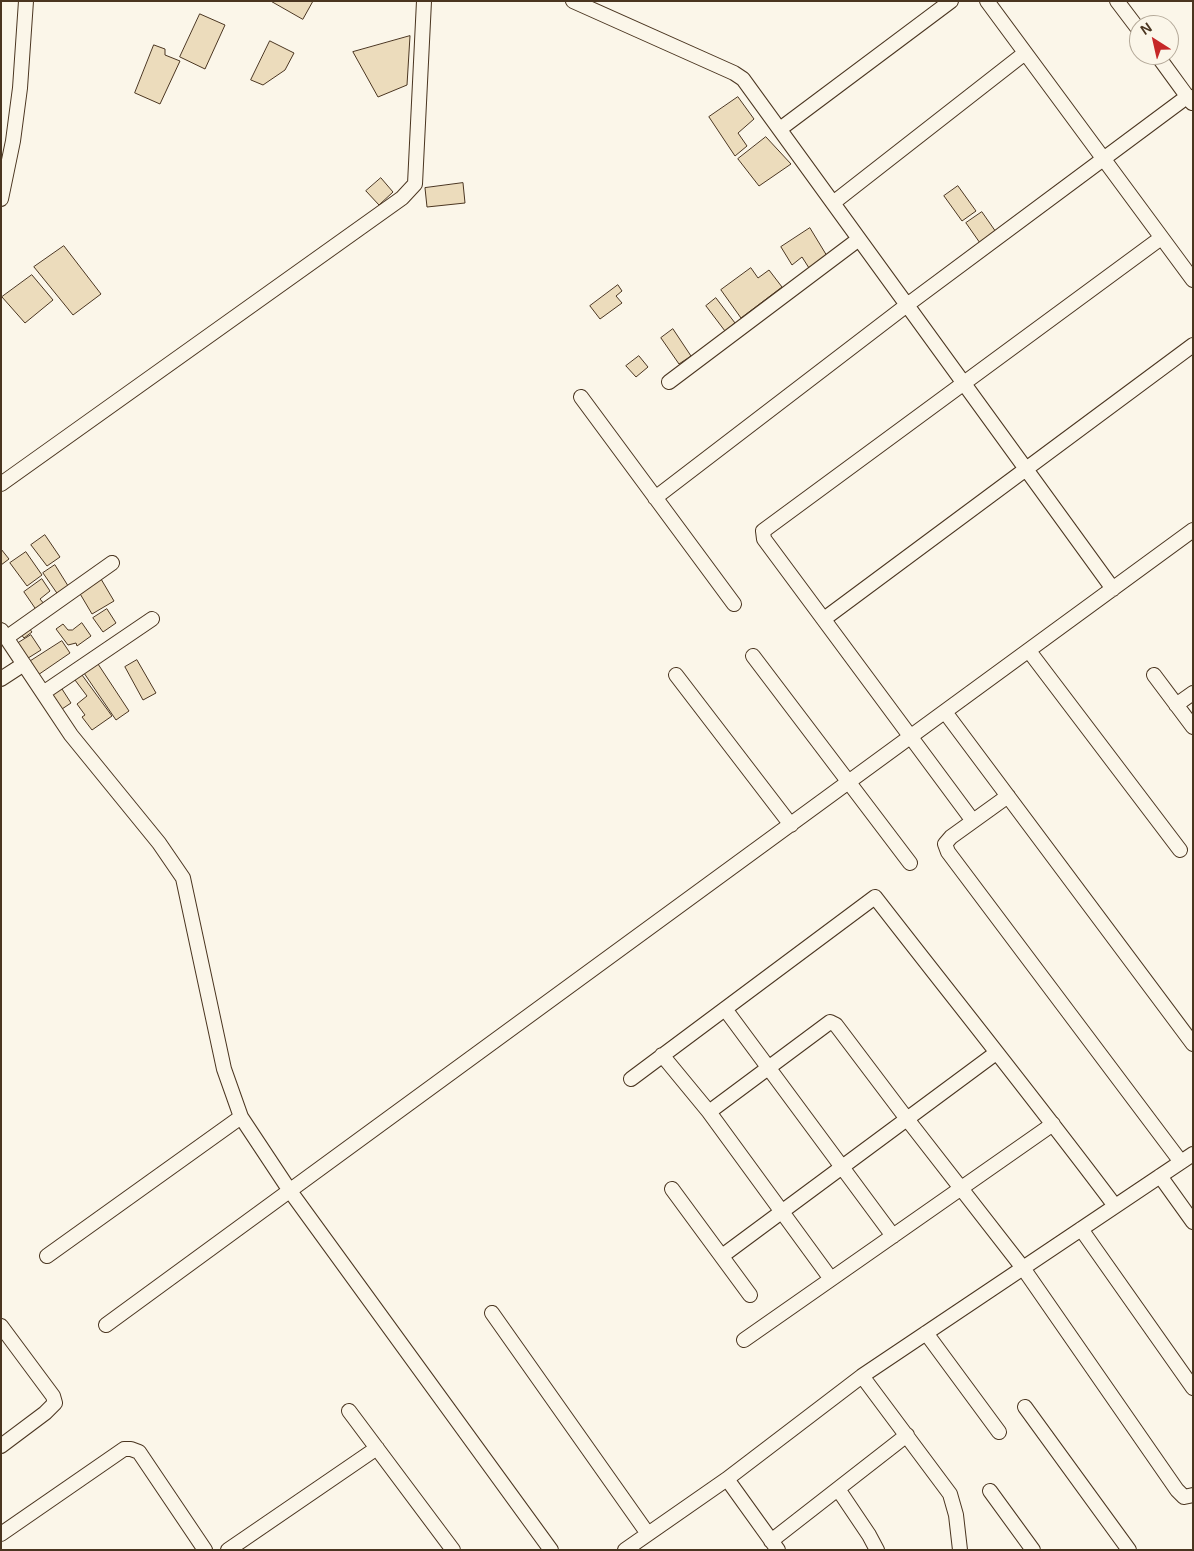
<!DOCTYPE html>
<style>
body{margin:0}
#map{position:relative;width:1194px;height:1551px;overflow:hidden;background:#fbf6e9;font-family:Arial,sans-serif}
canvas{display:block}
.frame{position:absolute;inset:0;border:2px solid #4a3520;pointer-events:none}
.north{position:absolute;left:1129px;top:15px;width:50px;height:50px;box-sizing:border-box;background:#fbf6e9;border:1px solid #b4a999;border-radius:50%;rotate:325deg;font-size:14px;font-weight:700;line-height:20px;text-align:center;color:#4a3520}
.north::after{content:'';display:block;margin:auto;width:18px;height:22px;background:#c62828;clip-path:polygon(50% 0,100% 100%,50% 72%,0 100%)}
</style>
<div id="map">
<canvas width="1194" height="1551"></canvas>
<div class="frame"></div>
<div class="north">N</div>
</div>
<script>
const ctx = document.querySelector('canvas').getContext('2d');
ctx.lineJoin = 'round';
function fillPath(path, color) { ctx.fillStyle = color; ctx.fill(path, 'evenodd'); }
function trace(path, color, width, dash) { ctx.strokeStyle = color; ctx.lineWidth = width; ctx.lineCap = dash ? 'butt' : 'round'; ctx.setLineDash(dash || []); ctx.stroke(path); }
const building = new Path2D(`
 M271 1H313L303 19Z
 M200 14 225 25 205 69 180 57Z
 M410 36 407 85 378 97 353 52Z
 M270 41 294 53 285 70 263 85 251 80Z
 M154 45 165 49V55L180 61 160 104 135 93Z
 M738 97 754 119 738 133 747 146 735 156 709 117Z
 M766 137 791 164 759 186 738 159Z
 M381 178 393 192 379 205 366 191Z
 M463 183 465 203 427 207 425 188Z
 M958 186 976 211 962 221 944 196Z
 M982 212 996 232 980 243 966 223Z
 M810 228 827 256 809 268 802 257 792 265 781 247Z
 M64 246 101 294 73 315 34 267Z
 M751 268 758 278 769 270 782 287 741 318 721 290Z
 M32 275 53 300 25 323 2 297Z
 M618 285 622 291 616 296 622 303 600 319 590 306Z
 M716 298 735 323 725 331 706 306Z
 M673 329 691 356 679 364 661 338Z
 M639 356 648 367 636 377 626 366Z
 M45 535 60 557 47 566 31 545Z
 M1 549 9 559 1 565Z
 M26 552 42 575 27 586 10 563Z
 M55 565 70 589 61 599 43 573Z
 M42 579 50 591 40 599 45 605 37 611 24 592Z
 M101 579 114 601 92 614 79 592Z
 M107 609 116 623 103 632 93 618Z
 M82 623 91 636 77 646 76 643 68 645 56 629 63 624 68 630H72Z
 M28 627 32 632 24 638 20 633Z
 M31 635 41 650 25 660 15 645Z
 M62 641 70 653 35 677 26 664Z
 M137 660 156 693 143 700 125 667Z
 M98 664 129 711 116 720 84 673Z
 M82 675 112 716 92 730 82 717 85 715 77 704 87 696 75 680Z
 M62 689 71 703 59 711 50 697Z`);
const minor = new Path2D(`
 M573 1 734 73 743 79 1113 589
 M987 1 1193 280
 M1117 1 1139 30
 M1157 55 1192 103
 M780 129 951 1
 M1 199 13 141 20 88 26 1
 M833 203 1025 53
 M669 382 859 239
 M581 397 734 604
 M1 484 402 198 415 184 424 1
 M655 498 907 305 1188 96
 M824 619 1193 345
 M1 630 71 735 159 843 183 878 224 1069 241 1117 290 1191 551 1550
 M6 638 112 563
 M1029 651 1180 850
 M753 656 910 863
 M676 675 791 825
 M1154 675 1193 727
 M1 679 24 664
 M43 693 152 619
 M1176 705 1193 693
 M945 712 1193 1044
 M1008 796 951 837 945 844 948 852 1181 1162
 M973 821 764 539 763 531 1161 238
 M725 1009 893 1236
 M662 1055 709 1112 831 1279
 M631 1079 875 897C955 1000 1037 1102 1115 1206
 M709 1112 830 1022 836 1025 907 1119 1023 1268 1177 1490 1184 1497 1193 1495
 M1160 1176 1193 1222
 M672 1189 750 1295
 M1081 1229 1193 1388
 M47 1256 241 1117
 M722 1256 996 1053
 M492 1313 648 1534
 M106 1325 1193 530
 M1 1326 53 1396 55 1403 45 1413 1 1446
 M926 1333 999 1432
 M744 1340 1053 1124
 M862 1376 950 1494 956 1515 960 1550
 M1025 1407 1129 1550
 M349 1411 453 1550
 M727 1479 778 1550
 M838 1489 869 1535 877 1550
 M990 1491 1033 1550
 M1 1534 124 1449H131L139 1452 205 1550
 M771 1541 907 1435
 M228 1550 377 1448
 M625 1550 727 1479 862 1376 1193 1154`);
fillPath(building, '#ecdcbc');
trace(building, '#4a3520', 1);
trace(minor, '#4a3520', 16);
trace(minor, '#fbf6e9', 14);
</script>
